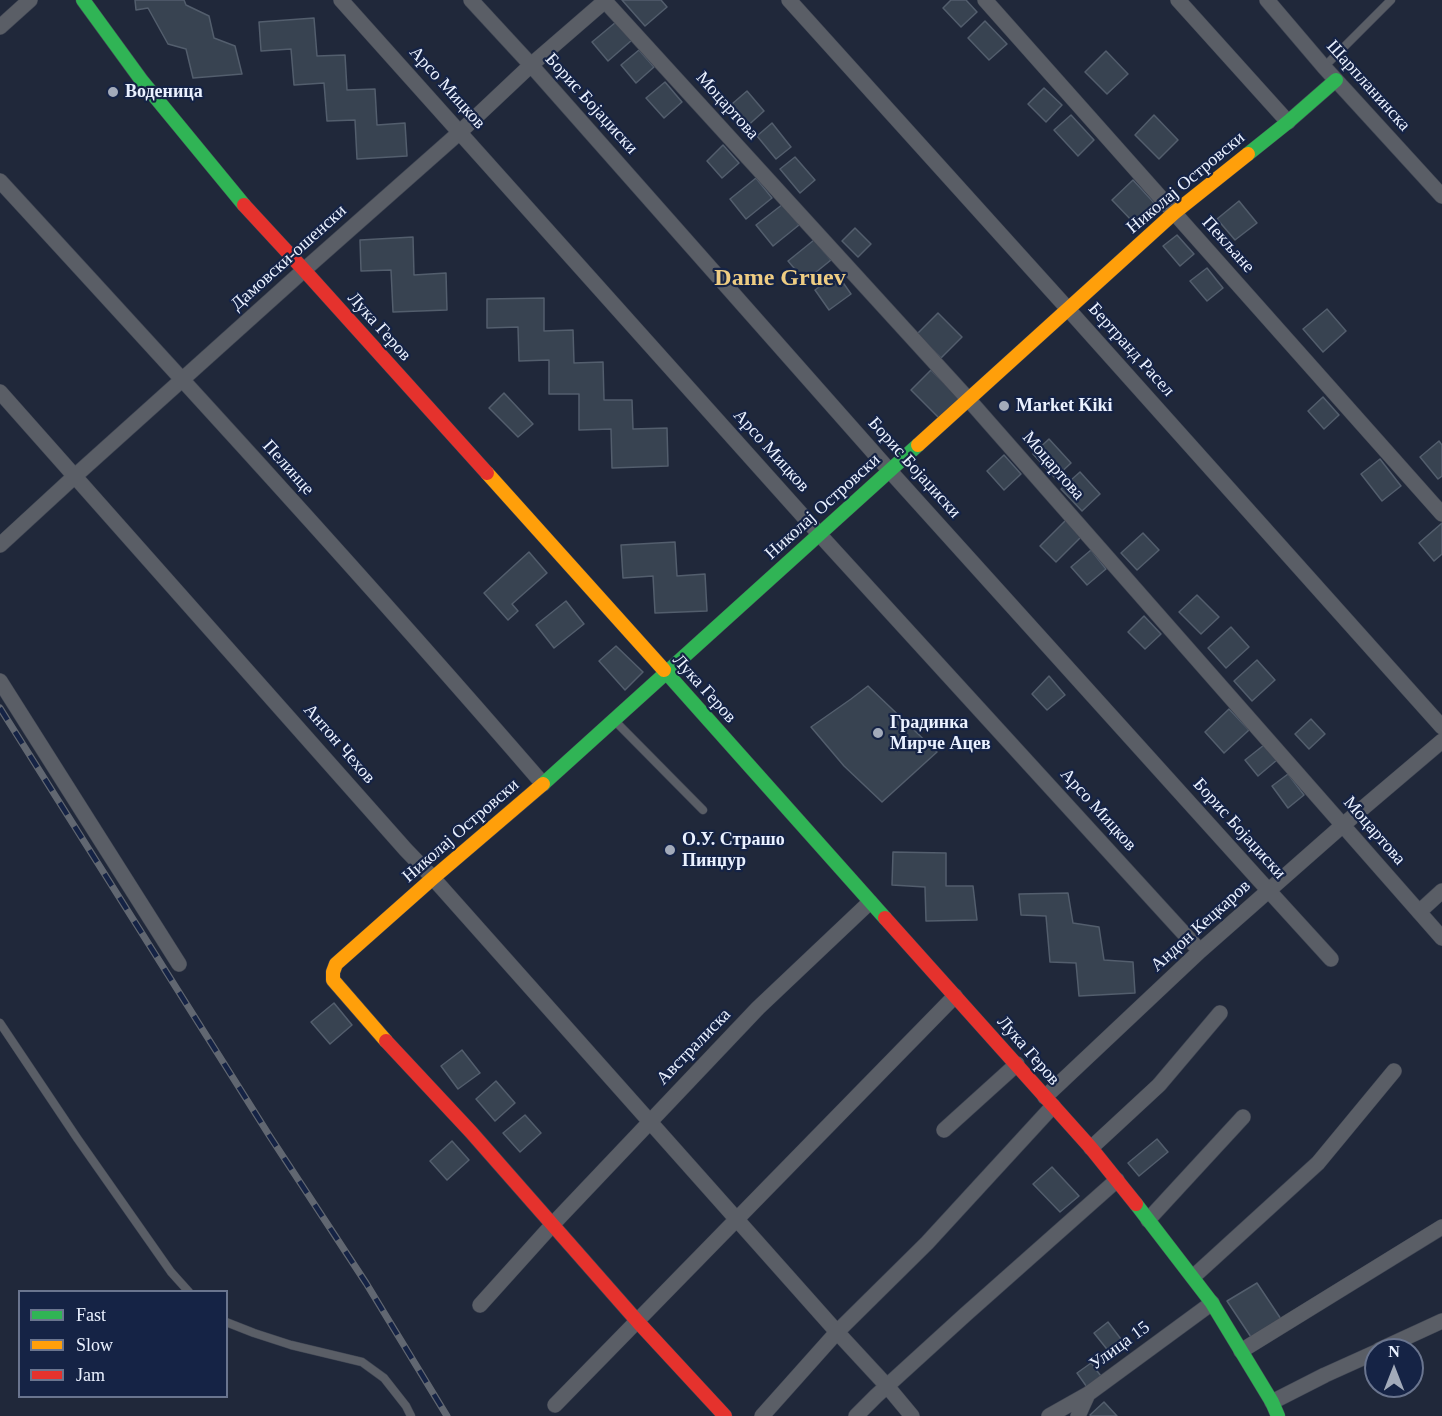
<!DOCTYPE html>
<meta charset="utf-8">
<style>
body{margin:0}
#map{position:relative;width:1442px;height:1416px;overflow:hidden;background:#20283a;font-family:Georgia,serif}
canvas{display:block}
.legend{position:absolute;left:18px;top:1290px;width:210px;height:108px;box-sizing:border-box;background:#152345;border:2px solid #6a758f;margin:0;padding:8px 10px;list-style:none;font-size:18px;color:#eaf1ff}
.legend li{display:flex;align-items:center;gap:12px;height:30px}
.legend b{width:30px;border:2px solid #6a758f}
.north{position:absolute;left:1364px;top:1338px;width:60px;height:60px;box-sizing:border-box;background:#152345;border:2px solid #6a758f;border-radius:50%;rotate:0deg;font-size:16px;font-weight:700;line-height:24px;text-align:center;color:#eaf1ff}
.north::after{content:'';display:block;margin:auto;width:21px;height:27px;background:#a3abba;clip-path:polygon(50% 0,100% 100%,50% 72%,0 100%)}
</style>
<div id="map">
<canvas width="1442" height="1416"></canvas>
<ul class="legend">
<li><b style="height:8px;background:#30b455"></b>Fast</li>
<li><b style="height:8px;background:#ff9f0a"></b>Slow</li>
<li><b style="height:8px;background:#e5322d"></b>Jam</li>
</ul>
<div class="north">N</div>
</div>
<script>
const ctx = document.querySelector('canvas').getContext('2d');
ctx.lineJoin = 'round';
function fillPath(path, color) { ctx.fillStyle = color; ctx.fill(path, 'evenodd'); }
function trace(path, color, width, dash) { ctx.strokeStyle = color; ctx.lineWidth = width; ctx.lineCap = dash ? 'butt' : 'round'; ctx.setLineDash(dash || []); ctx.stroke(path); }
function drawText(font, color, halo, rows, align = 'center') {
  ctx.font = font + ' Georgia,serif'; ctx.lineWidth = 4.5; ctx.setLineDash([]); ctx.textBaseline = 'middle'; ctx.strokeStyle = halo; ctx.fillStyle = color; for (const [text, x, y, turn = 0] of rows) {
    ctx.save(); ctx.translate(x, y); ctx.rotate((+turn || 0) * Math.PI / 180); ctx.textAlign = isNaN(turn) ? turn : align; if (halo) ctx.strokeText(text, 0, 0); ctx.fillText(text, 0, 0); ctx.restore();
  }
}
const building = new Path2D(`
 M135 0H184L186 5 209 16 214 38 235 46 242 74 193 78 186 49 168 44 148 8 136 10Z
 M622 0H661L667 7 645 26Z
 M951 0H966L977 12 961 27 943 8Z
 M314 18 317 56 345 55 347 90 375 89 377 125 405 123 407 156 357 159 355 120 327 121 324 83 294 85 291 49 261 51 259 22Z
 M985 21 1007 44 989 60 968 38Z
 M616 22 632 40 608 61 592 42Z
 M639 50 654 67 636 83 621 65Z
 M1106 51 1128 74 1107 94 1085 72Z
 M665 82 682 102 664 118 646 98Z
 M1044 88 1062 105 1046 122 1028 104Z
 M747 91 764 111 743 130 725 110Z
 M1071 115 1094 140 1078 156 1054 130Z
 M1154 115 1178 140 1159 159 1135 135Z
 M772 123 791 147 776 159 757 136Z
 M723 145 739 163 722 178 707 161Z
 M795 157 815 180 800 193 780 169Z
 M756 178 772 198 746 219 730 199Z
 M1133 180 1156 205 1135 224 1112 200Z
 M1239 201 1257 223 1235 240 1217 219Z
 M783 204 799 225 773 246 756 225Z
 M855 228 871 244 858 257 842 241Z
 M1177 235 1194 254 1180 266 1163 246Z
 M413 237 414 275 446 273 447 310 393 312 391 270 361 271 360 240Z
 M814 240 831 260 805 281 788 261Z
 M1207 268 1223 288 1207 301 1190 281Z
 M837 274 851 294 829 310 815 290Z
 M544 298V331L573 330 574 363 603 362 604 400H632L633 429 667 428 668 466 612 468 611 429 579 430V394H549V360L519 361 518 327 487 328V299Z
 M1327 309 1346 331 1323 352 1303 329Z
 M938 313 962 337 941 358 917 334Z
 M931 370 961 400 941 420 911 390Z
 M504 393 533 424 518 437 489 408Z
 M1323 397 1339 415 1324 429 1308 411Z
 M1049 439 1071 463 1055 478 1033 454Z
 M1439 441 1442 445V476L1438 479 1420 457Z
 M1004 455 1021 474 1004 490 987 471Z
 M1380 459 1401 486 1382 501 1361 474Z
 M1080 472 1100 494 1082 511 1061 489Z
 M1066 520 1082 536 1056 562 1040 546Z
 M1442 523V554L1434 561 1419 543Z
 M1143 533 1159 550 1137 570 1121 553Z
 M675 542 677 576 705 574 707 611 655 613 653 576 623 578 621 545Z
 M1091 550 1106 569 1087 585 1071 567Z
 M529 552 547 573 512 604 518 611 508 620 484 593Z
 M1197 595 1219 617 1201 634 1179 612Z
 M566 601 584 624 554 648 536 625Z
 M1144 616 1161 634 1145 649 1128 632Z
 M1231 627 1249 647 1226 668 1208 648Z
 M616 646 643 672 625 690 599 661Z
 M1257 660 1275 680 1252 701 1234 681Z
 M1049 676 1065 695 1047 710 1032 694Z
 M868 686 937 752 882 802 844 766 811 727 851 699Z
 M1229 709 1249 730 1224 753 1205 732Z
 M1311 719 1325 734 1309 749 1295 734Z
 M1264 745 1277 760 1258 776 1245 760Z
 M1288 774 1304 795 1288 808 1272 786Z
 M893 852 946 853V886H973L977 920 926 921 925 887 892 885Z
 M1068 893 1073 923 1099 927 1104 960 1133 962 1135 993 1079 996 1076 963 1050 962 1046 916 1021 915 1019 894Z
 M334 1003 352 1025 330 1044 311 1022Z
 M462 1050 480 1073 458 1089 441 1066Z
 M496 1081 515 1103 495 1121 476 1099Z
 M525 1115 541 1133 520 1152 503 1133Z
 M1157 1139 1168 1152 1139 1176 1128 1163Z
 M452 1141 469 1160 447 1180 430 1161Z
 M1052 1167 1079 1196 1060 1212 1033 1184Z
 M1257 1283 1281 1319 1251 1337 1227 1301Z
 M1108 1322 1124 1343 1110 1353 1094 1333Z
 M1091 1363 1104 1380 1089 1390 1077 1373Z
 M1104 1402 1117 1416H1091L1090 1415Z`);
const lane = new Path2D(`
 M1324 67 1391 0
 M615 721 703 810
 M0 1023 77 1138 171 1272 189 1292
 M226 1322 254 1333 291 1345 362 1362 384 1378 406 1406 411 1416`);
const street = new Path2D(`
 M341 0 820 535 1200 951
 M471 0 531 65 889 470 1269 891 1331 959
 M604 0 969 400 1442 938
 M789 0 1068 309 1442 727
 M985 0 1442 514
 M1178 0 1288 122
 M1267 0 1324 67 1442 196
 M0 27 30 0
 M0 181C183 380 366 579 543 784
 M0 392 406 850 433 878 837 1332 887 1386 912 1416
 M0 545 75 476 304 270 460 132 531 65 606 0
 M0 681 179 964
 M1419 912 1442 891
 M1045 1097 1200 951 1343 825 1442 741
 M944 1130 1017 1064
 M1091 1148 1159 1085 1220 1013
 M1148 1220 1243 1117
 M1193 1277 1318 1163 1394 1071
 M480 1305 553 1224 758 1008 870 902
 M1379 1350 1442 1321
 M1241 1351 1442 1227
 M1272 1402 1325 1375 1376 1352
 M555 1405 955 996
 M762 1416 837 1332 927 1243 1053 1106
 M856 1416 876 1396 966 1314 1117 1180
 M1049 1416 1088 1394 1212 1303
 M1078 1416 1088 1394`);
const fast = new Path2D(`
 M83 0 142 81 244 205
 M1248 154 1288 122 1336 80
 M664 670 885 918
 M543 784 918 445
 M1136 1204 1212 1303 1272 1402 1278 1416`);
const slow = new Path2D(`
 M918 445 1174 213 1248 154
 M487 473 664 670
 M386 1041 333 980V972L336 964 433 878 543 784`);
const jam = new Path2D(`
 M244 205 304 270 487 473
 M885 918 1091 1148 1136 1204
 M386 1041 471 1132 638 1322 725 1416`);
const rail = new Path2D(`
 M0 708 269 1135 366 1283 447 1416`);
const markers = [
 [113,92,6,"#a3abba"],
 [1004,406,6,"#a3abba"],
 [878,733,6,"#a3abba"],
 [670,850,6,"#a3abba"]
];
const streetNames = [
 ["Шарпланинска",1368,86,48],
 ["Арсо Мицков",447,88,48],
 ["Борис Бојаџиски",591,104,48],
 ["Моцартова",727,106,48],
 ["Николај Островски",1186,183,-40],
 ["Пекљане",1228,245,48],
 ["Дамовски-ошенски",289,258,-42],
 ["Лука Геров",379,327,48],
 ["Бертранд Расел",1131,350,48],
 ["Арсо Мицков",771,451,48],
 ["Моцартова",1053,466,49],
 ["Пелинце",288,468,48],
 ["Борис Бојаџиски",914,468,48],
 ["Николај Островски",823,507,-42],
 ["Лука Геров",704,689,48],
 ["Антон Чехов",339,744,49],
 ["Арсо Мицков",1098,810,48],
 ["Борис Бојаџиски",1239,829,48],
 ["Николај Островски",461,831,-41],
 ["Моцартова",1374,831,49],
 ["Андон Кецкаров",1201,926,-42],
 ["Австралиска",694,1047,-46],
 ["Лука Геров",1028,1051,49],
 ["Улица 15",1120,1346,-36]
];
const poiNames = [
 ["Воденица",125,92],
 ["Market Kiki",1016,406],
 ["Градинка",890,723],
 ["Мирче Ацев",890,744],
 ["О.У. Страшо",682,840],
 ["Пинџур",682,861]
];
const districtNames = [
 ["Dame Gruev",780,279]
];
fillPath(building, '#384351');
trace(building, '#535e6d', 1.5);
trace(lane, '#3f4553', 9);
trace(street, '#3f4553', 16);
trace(fast, '#3f4553', 15);
trace(slow, '#3f4553', 15);
trace(jam, '#3f4553', 15);
trace(lane, '#5a5e66', 8);
trace(street, '#5a5e66', 15);
trace(fast, '#30b455', 14);
trace(slow, '#ff9f0a', 14);
trace(jam, '#e5322d', 14);
trace(rail, '#616771', 7);
trace(rail, '#152345', 4.5, [14]);
for (const [x, y, r, color] of markers) { const dot = new Path2D(); dot.arc(x, y, r, 0, 2 * Math.PI); ctx.fillStyle = color; ctx.fill(dot); trace(dot, '#152345', 2); }
drawText('18px', '#eaf1ff', '#152345', streetNames);
drawText('bold 18px', '#eaf1ff', '#152345', poiNames, 'left');
drawText('bold 24px', '#eecc82', '#152345', districtNames);
</script>
